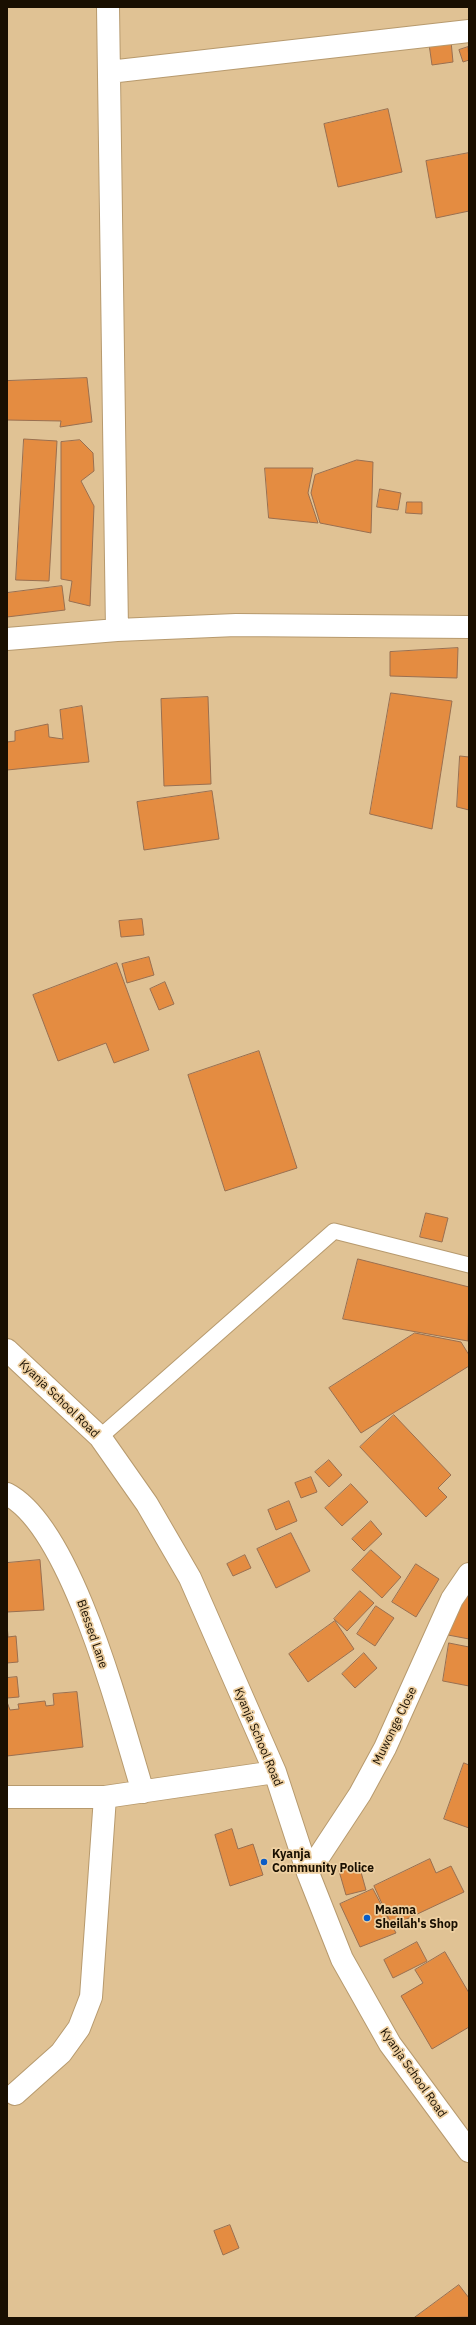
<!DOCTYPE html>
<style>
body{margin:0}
#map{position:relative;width:476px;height:2325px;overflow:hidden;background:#e0c294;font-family:"IBM Plex Sans",sans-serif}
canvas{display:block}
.frame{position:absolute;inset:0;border:8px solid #190f01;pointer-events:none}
</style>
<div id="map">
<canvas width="476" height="2325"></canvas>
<div class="frame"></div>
</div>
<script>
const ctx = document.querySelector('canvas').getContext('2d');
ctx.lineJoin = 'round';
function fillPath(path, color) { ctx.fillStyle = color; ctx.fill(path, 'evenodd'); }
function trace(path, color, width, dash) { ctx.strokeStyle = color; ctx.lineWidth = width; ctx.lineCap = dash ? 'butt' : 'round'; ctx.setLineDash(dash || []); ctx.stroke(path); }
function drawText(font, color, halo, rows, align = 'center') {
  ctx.font = font + ' "IBM Plex Sans",sans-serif'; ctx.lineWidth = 3.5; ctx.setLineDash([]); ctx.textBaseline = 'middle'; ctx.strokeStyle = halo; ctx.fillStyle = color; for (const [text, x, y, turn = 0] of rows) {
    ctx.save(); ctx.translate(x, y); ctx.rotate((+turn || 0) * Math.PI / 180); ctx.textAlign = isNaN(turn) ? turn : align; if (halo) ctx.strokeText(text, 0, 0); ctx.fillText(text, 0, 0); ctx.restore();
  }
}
const building = new Path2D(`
 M451 41 453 62 432 65 429 44Z
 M468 47 469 60 463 62 459 50Z
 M388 109 402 172 338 187 324 124Z
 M469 153V211L436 218 426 161Z
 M87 378 92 422 60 427 61 421 7 420V381Z
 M24 439 57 441 49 581 16 580Z
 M80 440 93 453 94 471 81 481 94 506 90 606 69 601 72 581 61 579V442Z
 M357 460 373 462 371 533 320 523 311 493 315 475Z
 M265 468H313L308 493 318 523 269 518Z
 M380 489 401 493 398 510 377 507Z
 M407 502H422V514L406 513Z
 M62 586 65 610 7 617V593Z
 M458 648 457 678 390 676V652Z
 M391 693 452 701 432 829 370 814Z
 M208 697 211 784 164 786 161 699Z
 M82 706 89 762 7 770V742L15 741V731L48 724 49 737 63 739 60 710Z
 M460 756 469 757V810L457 807Z
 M212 791 219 839 144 850 137 802Z
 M142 919 144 935 121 937 119 921Z
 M149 957 154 975 127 983 122 964Z
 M117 963 149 1050 114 1063 106 1043 58 1061 33 995Z
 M165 982 174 1004 159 1010 150 989Z
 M259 1051 297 1168 225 1191 188 1075Z
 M426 1213 448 1218 442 1242 420 1237Z
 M358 1259 469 1287 468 1341 343 1319Z
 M415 1333 461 1342 469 1355V1366L361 1433 329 1388Z
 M394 1415 451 1475 438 1488 447 1497 426 1517 360 1447Z
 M329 1460 342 1475 329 1487 315 1472Z
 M311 1477 317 1492 301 1498 295 1483Z
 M351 1484 368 1502 342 1526 325 1508Z
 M289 1501 297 1521 276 1530 268 1510Z
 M371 1521 382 1534 364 1551 352 1539Z
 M291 1533 310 1571 276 1588 257 1549Z
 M371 1550 401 1577 382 1598 352 1570Z
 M245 1555 251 1568 233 1576 227 1564Z
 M40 1560 44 1610 7 1612V1563Z
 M416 1564 439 1579 416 1617 392 1602Z
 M360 1591 374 1603 347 1631 334 1619Z
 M459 1591 469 1593V1639L448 1635Z
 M376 1606 394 1618 375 1646 357 1634Z
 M335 1621 354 1649 308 1682 289 1654Z
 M7 1624 8 1637 16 1636 18 1662 7 1663Z
 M449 1643 469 1647V1686L443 1681Z
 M364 1653 377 1668 355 1688 342 1674Z
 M17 1677 19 1697 7 1698V1678Z
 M77 1692 83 1747 7 1756V1702L10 1710 19 1709 18 1704 45 1701 46 1706 54 1705 53 1694Z
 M464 1763 469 1765V1828L444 1819Z
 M232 1829 238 1849 253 1844 263 1875 230 1886 215 1835Z
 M430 1859 436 1873 451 1866 464 1892 392 1926 374 1886Z
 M359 1865 366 1890 346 1895 339 1871Z
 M373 1889 396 1933 360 1947 340 1904Z
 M417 1942 427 1961 393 1978 384 1960Z
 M445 1952 469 1993V2027L432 2049 401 1996 423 1983 415 1970Z
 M230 2225 239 2248 223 2255 214 2231Z
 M459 2285 469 2298V2317L414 2318Z`);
const lane = new Path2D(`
 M100 1437 334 1231 469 1265`);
const street = new Path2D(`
 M108 7 117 630
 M109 72 469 31
 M7 639 117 630 236 625 469 627
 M7 1350 100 1437 147 1504 190 1578 275 1772 308 1873 342 1959 390 2044 469 2151
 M7 1494C73 1528 121 1721 143 1792
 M7 1797H105L275 1772
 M308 1873 360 1794 385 1748 452 1599 469 1574
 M15 2094 61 2053 79 2028 91 1997 105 1797`);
const markers = [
 [264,1862,4,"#0a5cc6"],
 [367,1918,4,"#0a5cc6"]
];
const streetNames = [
 ["Kyanja School Road",59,1399,44],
 ["Blessed Lane",92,1634,71],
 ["Muwonge Close",395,1726,-64],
 ["Kyanja School Road",258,1737,67],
 ["Kyanja School Road",413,2073,55]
];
const poiNames = [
 ["Kyanja",272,1855],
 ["Community Police",272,1869],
 ["Maama",375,1911],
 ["Sheilah's Shop",375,1925]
];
fillPath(building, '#e48c41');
trace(building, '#996f50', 1);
trace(lane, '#b79a6e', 17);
trace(street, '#b79a6e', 24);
trace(lane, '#fff', 15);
trace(street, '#fff', 22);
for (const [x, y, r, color] of markers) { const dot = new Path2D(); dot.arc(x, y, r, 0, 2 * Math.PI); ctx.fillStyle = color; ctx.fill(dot); trace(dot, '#edcfa1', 1.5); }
drawText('12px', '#190f01', '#edcfa1', streetNames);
drawText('bold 12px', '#190f01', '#edcfa1', poiNames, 'left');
</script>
